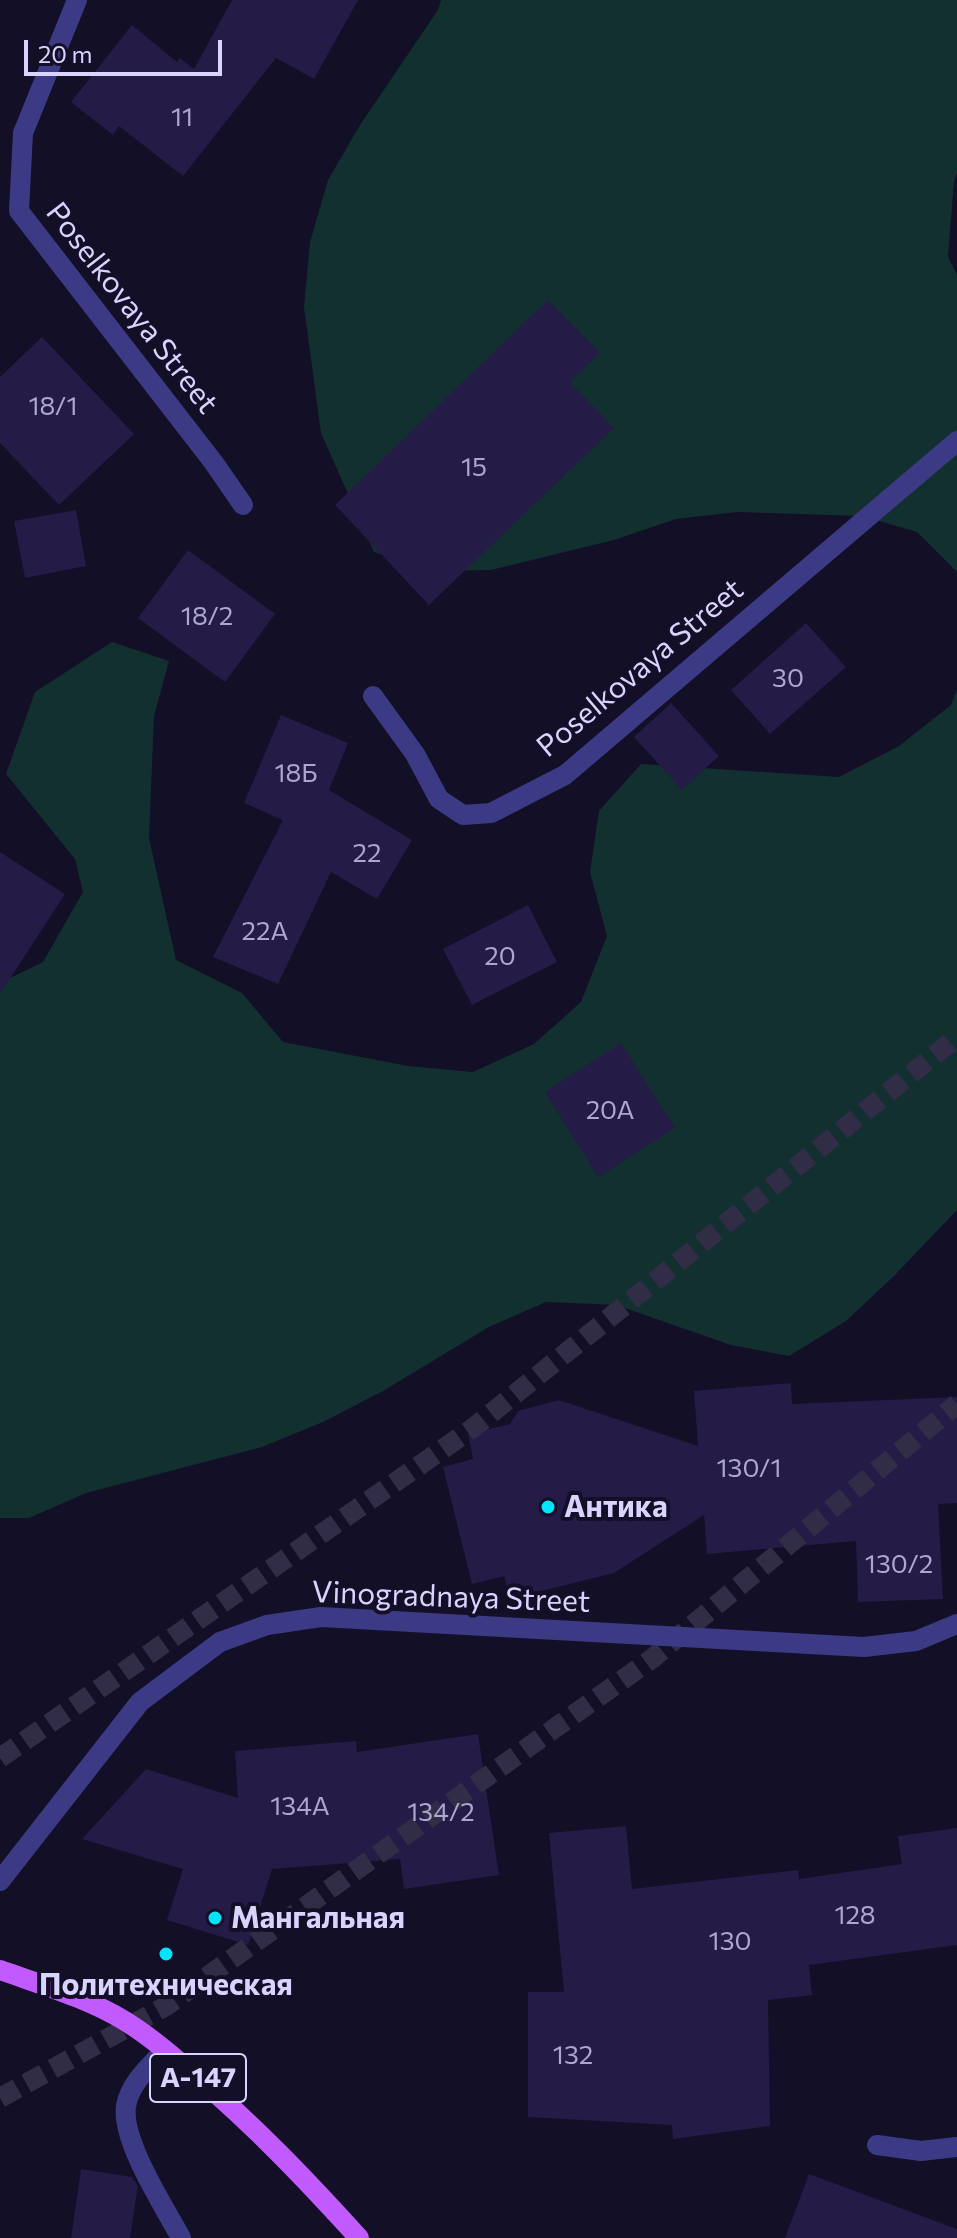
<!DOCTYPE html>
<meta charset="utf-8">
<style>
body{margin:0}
#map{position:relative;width:957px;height:2238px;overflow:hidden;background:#130f26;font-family:Commissioner,sans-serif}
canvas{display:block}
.scale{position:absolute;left:24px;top:40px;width:198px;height:36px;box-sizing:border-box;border:4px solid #d9d4ff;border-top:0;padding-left:10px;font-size:24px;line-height:28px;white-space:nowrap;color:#d9d4ff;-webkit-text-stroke:6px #130f26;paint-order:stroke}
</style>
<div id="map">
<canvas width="957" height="2238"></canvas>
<div class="scale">20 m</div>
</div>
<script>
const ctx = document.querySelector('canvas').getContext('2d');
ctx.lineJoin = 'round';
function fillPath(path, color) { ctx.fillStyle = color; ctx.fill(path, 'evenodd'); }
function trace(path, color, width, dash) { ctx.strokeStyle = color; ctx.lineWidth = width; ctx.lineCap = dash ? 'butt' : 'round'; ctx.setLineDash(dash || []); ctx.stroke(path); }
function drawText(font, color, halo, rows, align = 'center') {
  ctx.font = font + ' Commissioner,sans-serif'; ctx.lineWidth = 8; ctx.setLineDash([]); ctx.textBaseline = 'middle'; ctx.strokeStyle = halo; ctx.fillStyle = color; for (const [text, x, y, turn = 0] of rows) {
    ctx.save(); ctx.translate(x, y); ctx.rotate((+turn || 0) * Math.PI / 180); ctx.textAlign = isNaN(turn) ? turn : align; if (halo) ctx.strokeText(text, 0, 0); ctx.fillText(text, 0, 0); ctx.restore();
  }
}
const green = new Path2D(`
 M441 0H957V173L954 181 948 257 957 275V572L917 532 862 516 737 512 676 519 614 540 491 570 429 571 374 552 321 433 304 307 310 242 328 180 360 125 438 10Z
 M112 642 169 661 154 716 149 838 176 960 242 993 283 1042 408 1066 473 1072 534 1044 581 1002 607 936 590 872 599 811 641 764 839 777 899 746 951 705 957 690V1210L894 1276 846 1321 789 1356 731 1345 616 1305 546 1302 489 1327 383 1391 323 1422 262 1447 86 1493 29 1518H0V976L8 979 43 962 83 892 75 859 6 774 35 692Z`);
const building = new Path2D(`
 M232 0H358L314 79 276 58 183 176 119 126 113 135 71 102 132 25 177 62 180 58 194 69Z
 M548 300 600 353 570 382 614 428 429 605 335 505Z
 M42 337 134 434 59 505 0 443V377Z
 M76 510 86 566 25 578 14 521Z
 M188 550 275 614 225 682 138 618Z
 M806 623 846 667 770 734 731 690Z
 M671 703 719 756 682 790 634 737Z
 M281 715 348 743 329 790 412 840 377 899 331 872 278 984 213 957 283 820 244 803Z
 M0 852 65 894 0 994Z
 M528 905 557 962 472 1005 443 949Z
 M621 1043 675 1128 598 1177 545 1092Z
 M791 1383 792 1404 957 1397V1503L938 1504 943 1599 858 1602 856 1541 707 1554 704 1515 614 1573 510 1599 504 1576 472 1584 443 1467 473 1459 468 1434 510 1424 518 1411 559 1400 698 1446 694 1391Z
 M478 1734 499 1875 404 1889 400 1859 272 1869 248 1945 167 1920 183 1869 82 1839 146 1769 238 1798 235 1751 356 1741 357 1752Z
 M626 1826 632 1889 798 1870 799 1879 902 1864 898 1836 957 1828V1945L809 1965 812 1995 768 2000 770 2126 673 2139 672 2125 528 2117V1992H564L549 1833Z
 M81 2169 132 2177 138 2186 130 2238H71Z
 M809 2174 957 2229V2238H785Z`);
const majorTunnel = new Path2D(`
 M0 1758 473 1428 957 1037
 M0 2098 166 2006 653 1658 957 1404`);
const minor = new Path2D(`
 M77 0 23 133 19 211 214 463 243 505
 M373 696 415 754 439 799 463 815 491 813 565 775 957 441
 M0 1881 140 1702 220 1642 267 1625 321 1617 864 1647 916 1641 957 1624
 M165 2050C150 2066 130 2083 126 2106 121 2141 164 2206 181 2238
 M877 2145 921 2151 957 2147`);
const major = new Path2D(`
 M0 1970C42 1985 87 1998 125 2021 151 2037 175 2058 198 2078 256 2127 308 2182 359 2238`);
const markers = [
 [548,1507,8,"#00e5ff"],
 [215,1918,8,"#00e5ff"],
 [166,1954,8,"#00e5ff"]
];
const numberNames = [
 ["11",182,117],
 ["18/1",53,406],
 ["15",474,467],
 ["18/2",207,616],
 ["30",788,678],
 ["18Б",296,773],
 ["22",367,853],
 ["22А",265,931],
 ["20",500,956],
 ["20А",610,1110],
 ["130/1",749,1468],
 ["130/2",899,1564],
 ["134А",300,1806],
 ["134/2",441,1812],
 ["128",855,1915],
 ["130",730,1941],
 ["132",573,2055]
];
const shields = [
 [198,2078,96]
];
const shieldNames = [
 ["А-147",198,2078]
];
const streetNames = [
 ["Poselkovaya Street",132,308,52],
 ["Poselkovaya Street",640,668,-40],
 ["Vinogradnaya Street",451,1597,2]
];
const poiNames = [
 ["Антика",564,1507],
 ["Мангальная",231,1918],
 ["Политехническая",166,1985,"center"]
];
fillPath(green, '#12302f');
fillPath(building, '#241b47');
trace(majorTunnel, '#312d47', 20, [20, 10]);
trace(minor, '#3d3a85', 20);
trace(major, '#c25bff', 20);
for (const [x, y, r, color] of markers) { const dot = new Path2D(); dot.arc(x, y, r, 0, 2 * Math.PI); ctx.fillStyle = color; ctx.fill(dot); trace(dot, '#130f26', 3); }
drawText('26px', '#aca6d1', null, numberNames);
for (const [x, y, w] of shields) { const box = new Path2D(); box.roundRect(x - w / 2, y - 24, w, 48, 6); ctx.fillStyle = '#130f26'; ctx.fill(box); trace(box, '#d9d4ff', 2); }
drawText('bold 28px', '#d9d4ff', null, shieldNames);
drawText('30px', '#d9d4ff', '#130f26', streetNames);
drawText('bold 30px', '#d9d4ff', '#130f26', poiNames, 'left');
</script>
